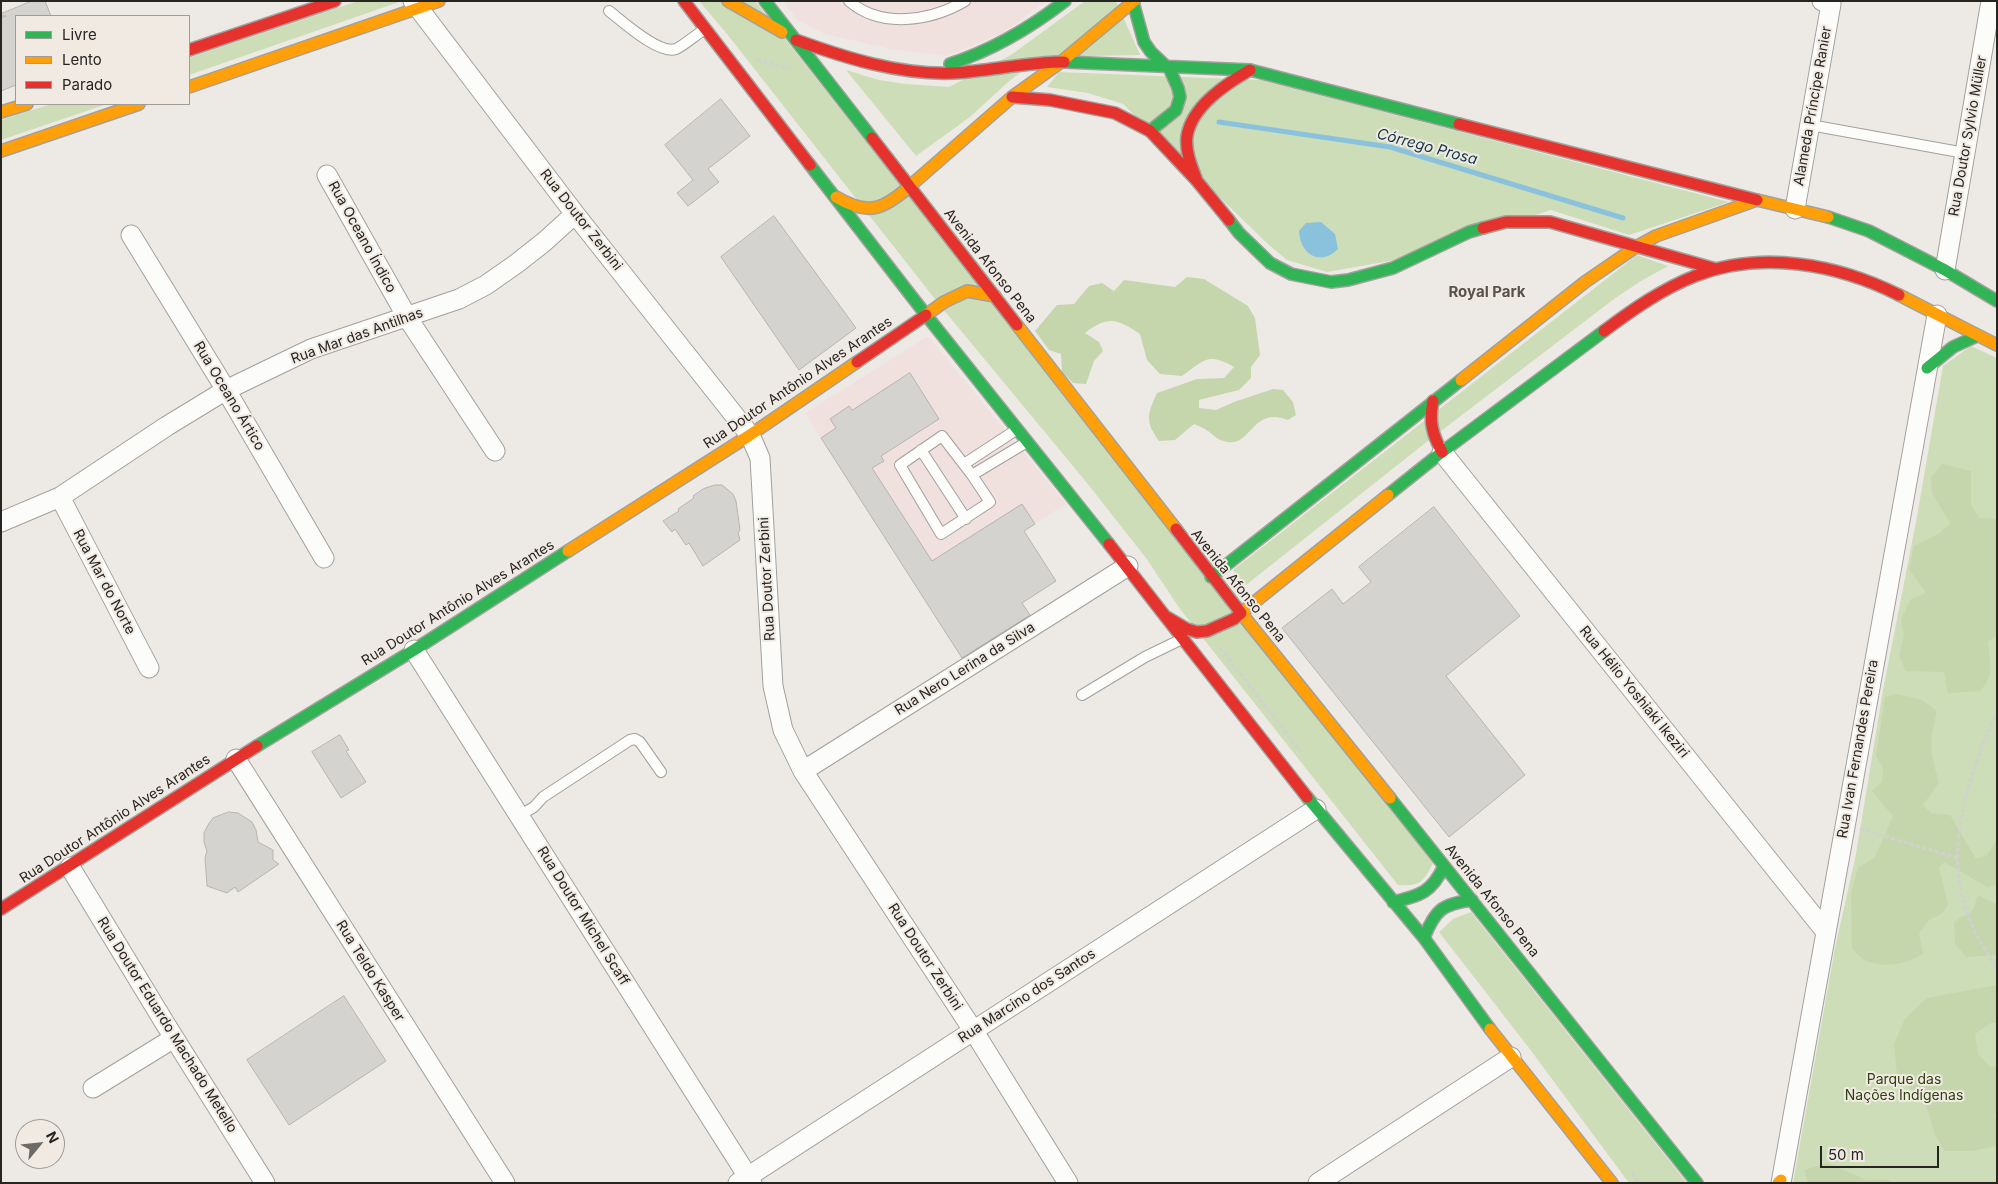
<!DOCTYPE html>
<meta charset="utf-8">
<style>
body{margin:0}
#map{position:relative;width:1998px;height:1184px;overflow:hidden;background:#edeae6;font-family:Inter,sans-serif}
canvas{display:block}
.frame{position:absolute;inset:0;border:2px solid #272522;pointer-events:none}
.legend{position:absolute;left:15px;top:15px;width:175px;height:90px;box-sizing:border-box;background:#f0eae3;border:1px solid #a09b96;margin:0;padding:6px 9px;list-style:none;font-size:15px;color:#272522}
.legend li{display:flex;align-items:center;gap:10px;height:25px}
.legend b{width:25px;border:1px solid #a09b96}
.north{position:absolute;left:15px;top:1119px;width:50px;height:50px;box-sizing:border-box;background:#f0eae3;border:1px solid #a09b96;border-radius:50%;rotate:62deg;font-size:14px;font-weight:700;line-height:20px;text-align:center;color:#272522}
.north::after{content:'';display:block;margin:auto;width:18px;height:22px;background:#6c6a67;clip-path:polygon(50% 0,100% 100%,50% 72%,0 100%)}
.scale{position:absolute;left:1820px;top:1146px;width:119px;height:22px;box-sizing:border-box;border:2px solid #272522;border-top:0;padding-left:6px;font-size:15px;line-height:18px;white-space:nowrap;color:#272522;-webkit-text-stroke:4px #f0eae3;paint-order:stroke}
</style>
<div id="map">
<canvas width="1998" height="1184"></canvas>
<div class="frame"></div>
<ul class="legend">
<li><b style="height:6px;background:#30b455"></b>Livre</li>
<li><b style="height:6px;background:#ff9f0a"></b>Lento</li>
<li><b style="height:6px;background:#e5322d"></b>Parado</li>
</ul>
<div class="north">N</div>
<div class="scale">50 m</div>
</div>
<script>
const ctx = document.querySelector('canvas').getContext('2d');
ctx.lineJoin = 'round';
function fillPath(path, color) { ctx.fillStyle = color; ctx.fill(path, 'evenodd'); }
function trace(path, color, width, dash) { ctx.strokeStyle = color; ctx.lineWidth = width; ctx.lineCap = dash ? 'butt' : 'round'; ctx.setLineDash(dash || []); ctx.stroke(path); }
function drawText(font, color, halo, rows, align = 'center') {
  ctx.font = font + ' Inter,sans-serif'; ctx.lineWidth = 4; ctx.setLineDash([]); ctx.textBaseline = 'middle'; ctx.strokeStyle = halo; ctx.fillStyle = color; for (const [text, x, y, turn = 0] of rows) {
    ctx.save(); ctx.translate(x, y); ctx.rotate((+turn || 0) * Math.PI / 180); ctx.textAlign = isNaN(turn) ? turn : align; if (halo) ctx.strokeText(text, 0, 0); ctx.fillText(text, 0, 0); ctx.restore();
  }
}
const commercial = new Path2D(`
 M783 1H1046L1003 33 946 56 890 49 825 34 797 20Z
 M928 336 1066 504 922 596 805 413Z`);
const green = new Path2D(`
 M358 1H402L189 75V58Z
 M699 1H755L1434 861C1424 881 1421 887 1398 885L1180 609 1146 558 1087 483 938 303 727 34Z
 M1085 1H1116L1140 55 1040 57 1007 83 970 117 916 156 846 70 879 80 906 84 949 87 1011 55Z
 M1059 72 1261 80 1729 202 1629 235 1551 210 1390 261 1327 272 1287 260 1269 245 1123 104 1088 93 1047 87Z
 M51 104H107L1 140V120Z
 M1637 255 1668 266 1641 281 1614 299 1424 444 1246 585 1233 570Z
 M1971 346 1997 358V1183H1793L1835 948 1856 854 1883 690 1916 522 1943 366Z
 M1471 912 1687 1183H1629L1529 1048 1439 932 1453 919Z`);
const forest = new Path2D(`
 M1187 277 1204 279 1248 306 1255 318 1260 355 1251 367V378L1239 390 1199 400V408L1216 410 1234 402 1273 389 1283 390 1293 402 1296 415 1288 420C1253 406 1251 446 1228 442 1217 440 1216 437 1208 431 1204 428 1199 426 1194 424L1175 440 1159 441C1145 421 1147 415 1157 393L1197 379 1224 378 1234 367C1207 352 1205 360 1182 376L1160 374 1147 360 1140 334C1117 319 1109 315 1085 333L1099 342 1103 351 1094 361 1086 384 1073 383 1062 372 1061 354 1049 350 1035 331 1057 305 1074 304 1089 286 1102 283 1114 291 1124 280 1175 287Z
 M1942 464 1971 471V505L1979 518 1997 519V635L1988 642C1990 662 1995 675 1980 691L1948 693 1944 672 1906 671 1899 656 1904 635 1901 619 1911 599 1926 593 1909 569 1914 546 1940 533 1950 523 1932 493 1931 477Z
 M1897 694 1922 700 1937 711C1929 741 1930 753 1939 782L1923 805 1931 813 1950 815 1976 859 1987 855 1997 839V885L1987 887 1944 862 1939 868 1948 904 1943 913 1929 920 1919 933 1923 954C1907 964 1883 969 1864 960 1860 957 1856 952 1852 949L1851 893 1858 868 1875 857 1893 816 1872 791 1882 782 1883 768 1876 756 1885 697Z
 M1978 895 1997 904V955L1966 957 1955 943 1954 922 1973 910Z
 M1997 985V1023H1991L1975 1034 1978 1054 1991 1068 1997 1066V1114L1994 1115 1997 1118V1146L1972 1151H1945L1935 1135 1927 1107 1897 1074 1894 1044 1905 1019 1927 998Z
 M1828 1163 1866 1180 1886 1179 1893 1183 1808 1182 1804 1170Z`);
const water = new Path2D(`
 M1321 222 1335 234 1338 249C1320 267 1300 254 1299 231L1306 223Z`);
const stream = new Path2D(`
 M1219 122 1390 147 1623 218`);
const building = new Path2D(`
 M32 1H45L51 16H16V85L1 91V18L6 16H1V14Z
 M721 99 750 136 708 169 719 182 688 206 677 193 693 180 665 145Z
 M774 216 856 328 799 370 721 257Z
 M910 373 939 419 881 456 884 461 872 468 932 561 1022 504 1035 524 1024 531 1056 581 1022 603 1030 615 962 658 821 438 836 428 830 419 849 406 852 410Z
 M715 485H722L733 494 736 501 740 530 738 533 740 540 703 566 689 543 686 545 675 529 672 532 663 521 679 511 678 509 694 498 693 496 703 489Z
 M1434 507 1520 616 1446 676 1525 775 1449 837 1282 628 1332 589 1343 604 1371 582 1359 567Z
 M340 735 349 750 346 751 366 782 341 798 312 752Z
 M229 812 238 813 252 822 256 830 258 842 273 850V860L279 864 238 892 235 887 227 893 207 886 205 858 207 851 204 842V833L208 825 213 818Z
 M344 996 386 1061 289 1125 247 1060Z`);
const path = new Path2D(`
 M757 60 790 68
 M1220 648 1301 752
 M1997 711C1974 764 1950 826 1960 885 1965 916 1979 943 1997 968
 M1860 829 1958 858
 M1632 1173 1639 1183`);
const lane = new Path2D(`
 M849 1C881 29 931 21 965 1
 M609 11C622 21 659 55 676 49 683 46 697 34 705 29
 M1810 125 1965 153
 M942 436 972 475 990 502 941 534 900 465Z
 M921 450 966 519
 M964 464 1016 430
 M972 475 1027 442
 M1082 695 1145 657 1182 639
 M519 816 534 807 543 797 630 740 635 739 640 742 661 772`);
const street = new Path2D(`
 M413 1 575 214 750 435 760 458 773 686 783 730 803 771 973 1030 1068 1183
 M327 175 407 317 495 451
 M1795 209 1831 4 1822 1
 M131 235 226 390 324 558
 M1945 270 1991 1
 M1442 452 1826 932
 M60 497 149 668
 M1 522 60 497 167 426 226 390 311 349 459 299 486 285 516 264 544 242 575 214
 M414 650 752 1183
 M236 759 505 1183
 M803 771 1128 566
 M70 867 166 1025 265 1183
 M93 1088 174 1038
 M738 1183 1316 809
 M1318 1183 1511 1057
 M1781 1183 1937 315`);
const fast = new Path2D(`
 M765 1 872 138
 M1133 2 1144 42 1151 52 1170 70 1178 88 1180 97 1176 110 1150 131
 M1064 62 1250 70 1459 124
 M950 64C993 50 1030 28 1065 1
 M810 165 926 315 1109 544
 M1828 217 1869 231 1945 270 1997 301
 M1229 220 1239 233 1270 263 1291 274 1331 282 1348 280 1393 268 1469 232 1483 228
 M1927 368 1953 347 1977 336
 M1388 495 1442 452 1604 331
 M1211 577 1461 380
 M257 746 414 650 568 551
 M1307 797 1424 938 1490 1029
 M1390 798 1697 1183
 M1393 902C1420 896 1432 892 1444 866
 M1424 938C1435 910 1442 904 1472 900`);
const slow = new Path2D(`
 M728 1 782 32
 M189 87 439 1
 M1 112 27 104
 M1 151 139 104
 M910 186 1012 97 1061 62 1134 1
 M836 197C868 216 883 210 910 186
 M1899 295 1997 345
 M926 315 944 302 967 291 995 296
 M1017 325 1176 529
 M1461 380 1585 282 1636 247 1656 236 1757 200 1828 217
 M1388 495 1241 613 1390 798
 M568 551 750 435 857 362
 M1490 1029 1612 1183
 M1778 1183 1781 1180`);
const jam = new Path2D(`
 M684 1 810 165
 M796 40C846 58 899 75 953 73 990 71 1027 62 1064 62
 M189 50 335 1
 M1012 97 1050 100 1115 113 1150 131 1197 181 1229 220
 M1459 124 1757 200
 M872 138 1017 325
 M1196 178C1191 165 1185 150 1187 136 1192 106 1226 84 1250 70
 M1483 228 1506 222H1550L1716 269
 M1604 331C1632 310 1662 289 1695 276 1762 250 1837 264 1899 295
 M857 362 926 315
 M1433 401C1429 421 1432 434 1442 452
 M1109 544 1165 616 1187 629 1197 632 1207 631 1234 619 1241 613 1176 529
 M1165 616 1307 797
 M1 909 257 746`);
const streetNames = [
 ["Alameda Príncipe Ranier",1813,106,-80],
 ["Rua Doutor Sylvio Müller",1968,136,-80],
 ["Rua Doutor Zerbini",581,220,52],
 ["Rua Oceano Índico",362,237,61],
 ["Avenida Afonso Pena",990,266,52],
 ["Rua Mar das Antilhas",357,336,-20],
 ["Rua Doutor Antônio Alves Arantes",798,383,-34],
 ["Rua Oceano Ártico",229,396,59],
 ["Rua Doutor Zerbini",767,579,-93],
 ["Rua Mar do Norte",104,582,62],
 ["Avenida Afonso Pena",1238,586,51],
 ["Rua Doutor Antônio Alves Arantes",458,603,-32],
 ["Rua Nero Lerina da Silva",965,669,-32],
 ["Rua Hélio Yoshiaki Ikeziri",1634,692,51],
 ["Rua Ivan Fernandes Pereira",1858,749,-80],
 ["Rua Doutor Antônio Alves Arantes",115,819,-33],
 ["Avenida Afonso Pena",1492,901,51],
 ["Rua Doutor Michel Scaff",583,916,58],
 ["Rua Doutor Zerbini",925,957,57],
 ["Rua Teldo Kasper",370,971,58],
 ["Rua Marcino dos Santos",1027,996,-33],
 ["Rua Doutor Eduardo Machado Metello",167,1025,58]
];
const parkNames = [
 ["Parque das",1904,1080],
 ["Nações Indígenas",1904,1096]
];
const waterNames = [
 ["Córrego Prosa",1427,147,15]
];
const neighbourhoodNames = [
 ["Royal Park",1487,292]
];
fillPath(commercial, '#f1e1de');
fillPath(green, '#cdddb7');
fillPath(forest, '#c5d6ad');
fillPath(water, '#8ac2de');
trace(stream, '#8ac2de', 5);
fillPath(building, '#d5d3cf');
trace(building, '#b6b4b1', 1);
trace(lane, '#a2a09d', 12);
trace(street, '#a2a09d', 21);
trace(fast, '#a2a09d', 14);
trace(slow, '#a2a09d', 14);
trace(jam, '#a2a09d', 14);
trace(path, '#d2d0d0', 3, [4, 2.5]);
trace(lane, '#fcfcfb', 10);
trace(street, '#fcfcfb', 19);
trace(fast, '#30b455', 11);
trace(slow, '#ff9f0a', 11);
trace(jam, '#e5322d', 11);
drawText('14px', '#272522', '#f0eae3', streetNames);
drawText('14px', '#2e4210', '#f0eae3', parkNames);
drawText('italic 15px', '#113648', '#f0eae3', waterNames);
drawText('bold 15px', '#57524c', '#f0eae3', neighbourhoodNames);
</script>
